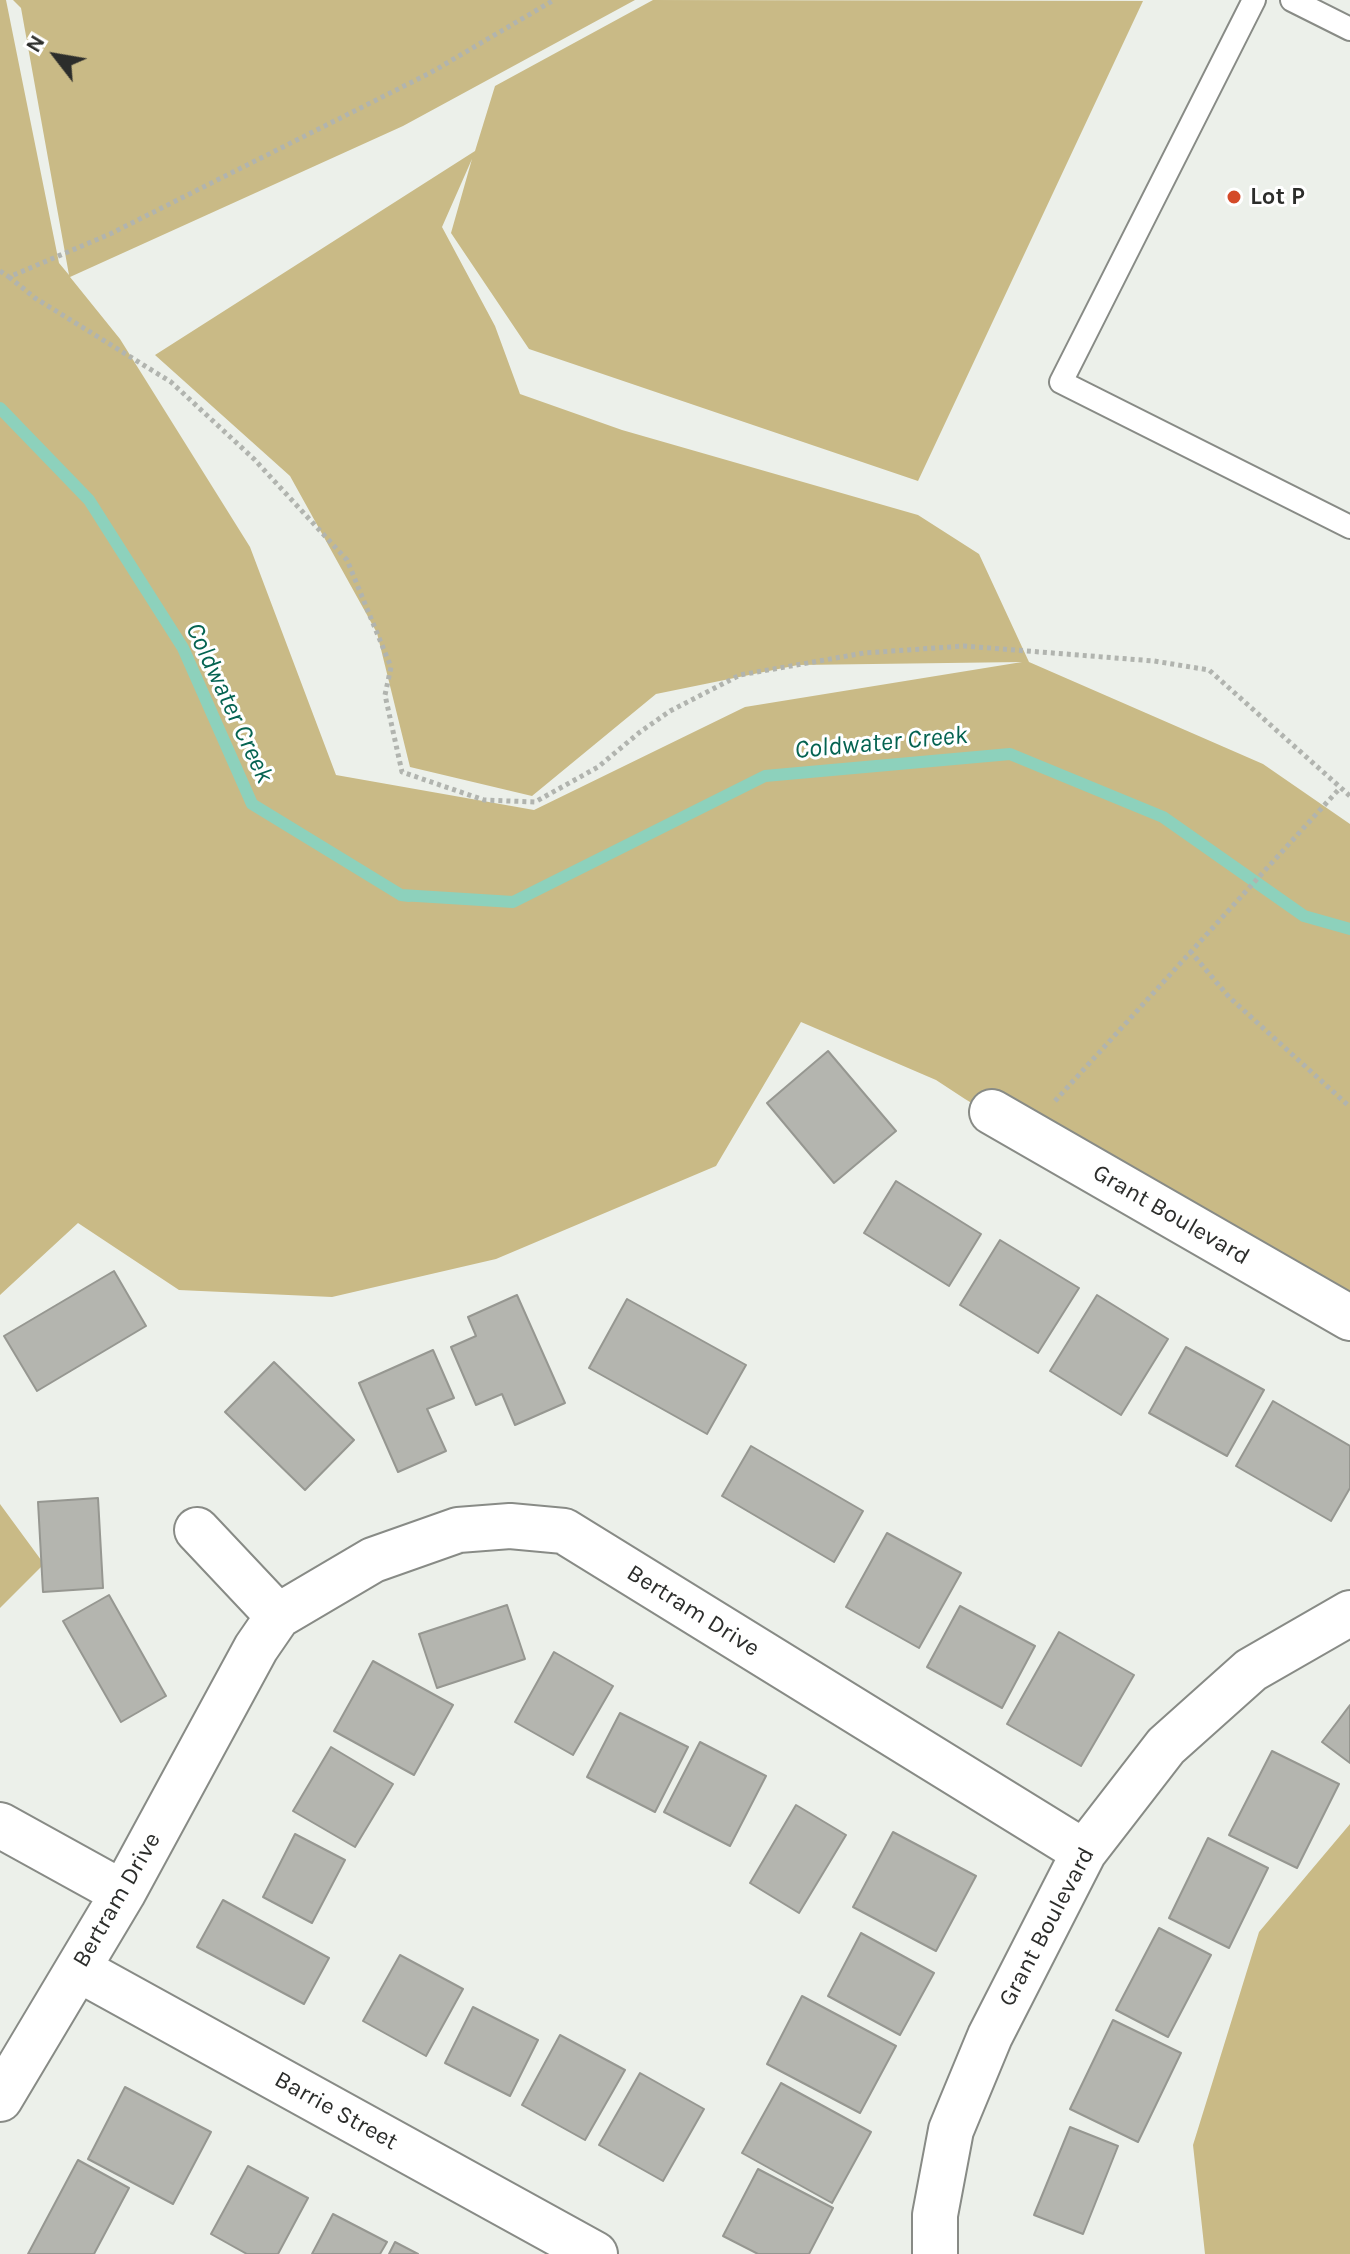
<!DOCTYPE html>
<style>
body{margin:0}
#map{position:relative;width:1350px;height:2254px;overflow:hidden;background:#ecf0ea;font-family:Karla,sans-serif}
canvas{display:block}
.north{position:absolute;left:16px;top:16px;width:80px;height:80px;-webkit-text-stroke:6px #fff;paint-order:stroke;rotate:301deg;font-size:22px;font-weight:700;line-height:32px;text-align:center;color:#2c2d2b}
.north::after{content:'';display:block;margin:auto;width:28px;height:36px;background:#2c2d2b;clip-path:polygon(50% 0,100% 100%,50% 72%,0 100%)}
</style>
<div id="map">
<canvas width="1350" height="2254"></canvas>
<div class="north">N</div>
</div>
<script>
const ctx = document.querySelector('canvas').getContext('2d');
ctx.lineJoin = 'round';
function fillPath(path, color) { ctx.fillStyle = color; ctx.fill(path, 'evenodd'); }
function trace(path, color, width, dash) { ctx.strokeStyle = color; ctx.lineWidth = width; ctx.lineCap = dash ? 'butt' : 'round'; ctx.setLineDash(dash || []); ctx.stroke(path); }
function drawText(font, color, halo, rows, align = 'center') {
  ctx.font = font + ' Karla,sans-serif'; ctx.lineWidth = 6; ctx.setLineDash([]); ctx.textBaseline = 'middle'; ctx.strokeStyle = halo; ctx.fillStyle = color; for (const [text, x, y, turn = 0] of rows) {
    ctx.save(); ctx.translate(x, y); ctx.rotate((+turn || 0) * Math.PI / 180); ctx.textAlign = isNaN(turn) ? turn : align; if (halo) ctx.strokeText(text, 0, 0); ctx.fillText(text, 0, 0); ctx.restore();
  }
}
const green = new Path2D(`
 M0 0H6L59 263 69 275 21 8 13 0H635L403 126 70 277 120 339 250 547 336 775 534 810 745 707 1022 662 798 665 656 694 532 796 410 767 377 633 290 476 155 355 475 151 495 86 653 0 1143 1 918 481 529 349 451 233 472 159 442 227 495 326 520 394 622 430 918 515 979 554 1029 662 1263 764 1350 824V1332L965 1099 936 1080 801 1022 716 1166 496 1259 332 1297 179 1290 78 1223 0 1295Z
 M0 1504 44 1564 0 1608Z
 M1350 1824V2254H1205L1193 2145 1259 1932Z`);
const stream = new Path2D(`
 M0 408 89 500 183 648 252 804 401 895 409 896
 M401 895 513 902 765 776 1010 754 1163 817 1304 916 1350 929`);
const building = new Path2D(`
 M828 1051 896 1131 834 1183 767 1103Z
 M896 1181 981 1234 949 1286 864 1233Z
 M1000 1240 1079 1288 1038 1353 960 1305Z
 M114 1271 146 1326 37 1391 4 1336Z
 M517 1295 565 1403 515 1425 502 1394 476 1405 451 1347 476 1336 468 1317Z
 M1097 1295 1168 1339 1121 1415 1050 1371Z
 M627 1299 746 1365 707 1434 589 1368Z
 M1186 1347 1264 1390 1227 1456 1149 1413Z
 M433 1350 454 1398 427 1409 446 1451 398 1472 359 1383Z
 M274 1362 354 1440 305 1490 225 1412Z
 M1273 1401 1350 1446V1488L1331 1521 1236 1466Z
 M751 1446 863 1511 834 1562 722 1496Z
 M98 1498 103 1588 43 1592 38 1502Z
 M887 1533 961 1573 919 1648 846 1607Z
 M109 1595 166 1696 121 1722 63 1621Z
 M507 1605 525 1659 437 1688 419 1634Z
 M960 1606 1035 1646 1002 1708 927 1667Z
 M1059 1632 1134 1675 1081 1766 1007 1724Z
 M554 1652 613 1686 573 1755 515 1722Z
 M373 1661 453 1705 414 1775 334 1731Z
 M1350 1705V1763L1322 1742Z
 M620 1713 688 1747 655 1812 587 1777Z
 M700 1742 766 1776 730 1846 664 1812Z
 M331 1747 393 1784 355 1847 293 1811Z
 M1272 1751 1339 1784 1297 1868 1229 1835Z
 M796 1805 846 1835 799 1913 750 1883Z
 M893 1832 976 1876 936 1951 853 1907Z
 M295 1834 345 1860 312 1923 263 1897Z
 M1208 1838 1268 1868 1229 1948 1169 1918Z
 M223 1900 329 1958 304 2004 197 1947Z
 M1159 1928 1211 1955 1168 2037 1116 2010Z
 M861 1933 934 1973 900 2035 828 1996Z
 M400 1955 463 1989 426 2056 363 2021Z
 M802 1996 896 2046 860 2113 767 2064Z
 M473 2007 538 2040 510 2096 445 2063Z
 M1113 2020 1181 2053 1138 2142 1070 2109Z
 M560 2035 625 2070 585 2140 522 2105Z
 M640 2073 704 2109 663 2181 599 2145Z
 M781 2083 871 2132 832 2203 742 2153Z
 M125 2087 211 2132 173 2204 88 2159Z
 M1070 2127 1118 2146 1083 2234 1034 2215Z
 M78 2160 129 2188 94 2254H28Z
 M248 2166 308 2198 278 2254H247L211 2234Z
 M758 2169 833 2208 809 2254H758L723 2236Z
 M333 2214 387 2242 380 2254H312Z
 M395 2242 418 2254H389Z`);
const path = new Path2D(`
 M0 271 9 277 110 234 430 73 554 0
 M9 277 35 298 171 382 254 459 347 560 391 667 385 695 402 772 484 800 535 802 598 767 640 732 670 711 740 675 864 653 964 646 1154 661 1209 670 1350 796
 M1190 951 1229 997 1350 1107
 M1055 1101 1340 788`);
const service = new Path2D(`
 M1254 0 1061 382 1350 527
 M1292 0 1350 29`);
const minor = new Path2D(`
 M992 1112 1350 1318
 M197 1530 278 1616
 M0 1825 123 1893
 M78 1969 595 2254
 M0 2099 123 1893 256 1648 278 1616 373 1560 458 1530 510 1526 564 1531 1084 1852
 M935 2254V2215L951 2130 990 2036 1084 1852 1166 1746 1251 1670 1350 1613`);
const markers = [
 [1234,197,8,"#d44a28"]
];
const poiNames = [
 ["Lot P",1250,197]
];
const streetNames = [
 ["Grant Boulevard",1171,1215,30],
 ["Bertram Drive",693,1611,32],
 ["Bertram Drive",117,1900,-60],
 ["Grant Boulevard",1047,1927,-62],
 ["Barrie Street",336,2111,29]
];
const waterNames = [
 ["Coldwater Creek",229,703,65],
 ["Coldwater Creek",881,743,-5]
];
fillPath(green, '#c9ba86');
trace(stream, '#8dd1bc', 12);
fillPath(building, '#b4b5af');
trace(building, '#969791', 2);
trace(service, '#888b86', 26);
trace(minor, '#888b86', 48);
trace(path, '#b1b4af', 5, [4, 4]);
trace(service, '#fff', 22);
trace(minor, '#fff', 44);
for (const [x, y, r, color] of markers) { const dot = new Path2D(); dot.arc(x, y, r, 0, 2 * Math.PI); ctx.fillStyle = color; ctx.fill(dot); trace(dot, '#fff', 3); }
drawText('bold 24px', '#2c2d2b', '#fff', poiNames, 'left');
drawText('24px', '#2c2d2b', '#fff', streetNames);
drawText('italic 26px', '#056351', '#fff', waterNames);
</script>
